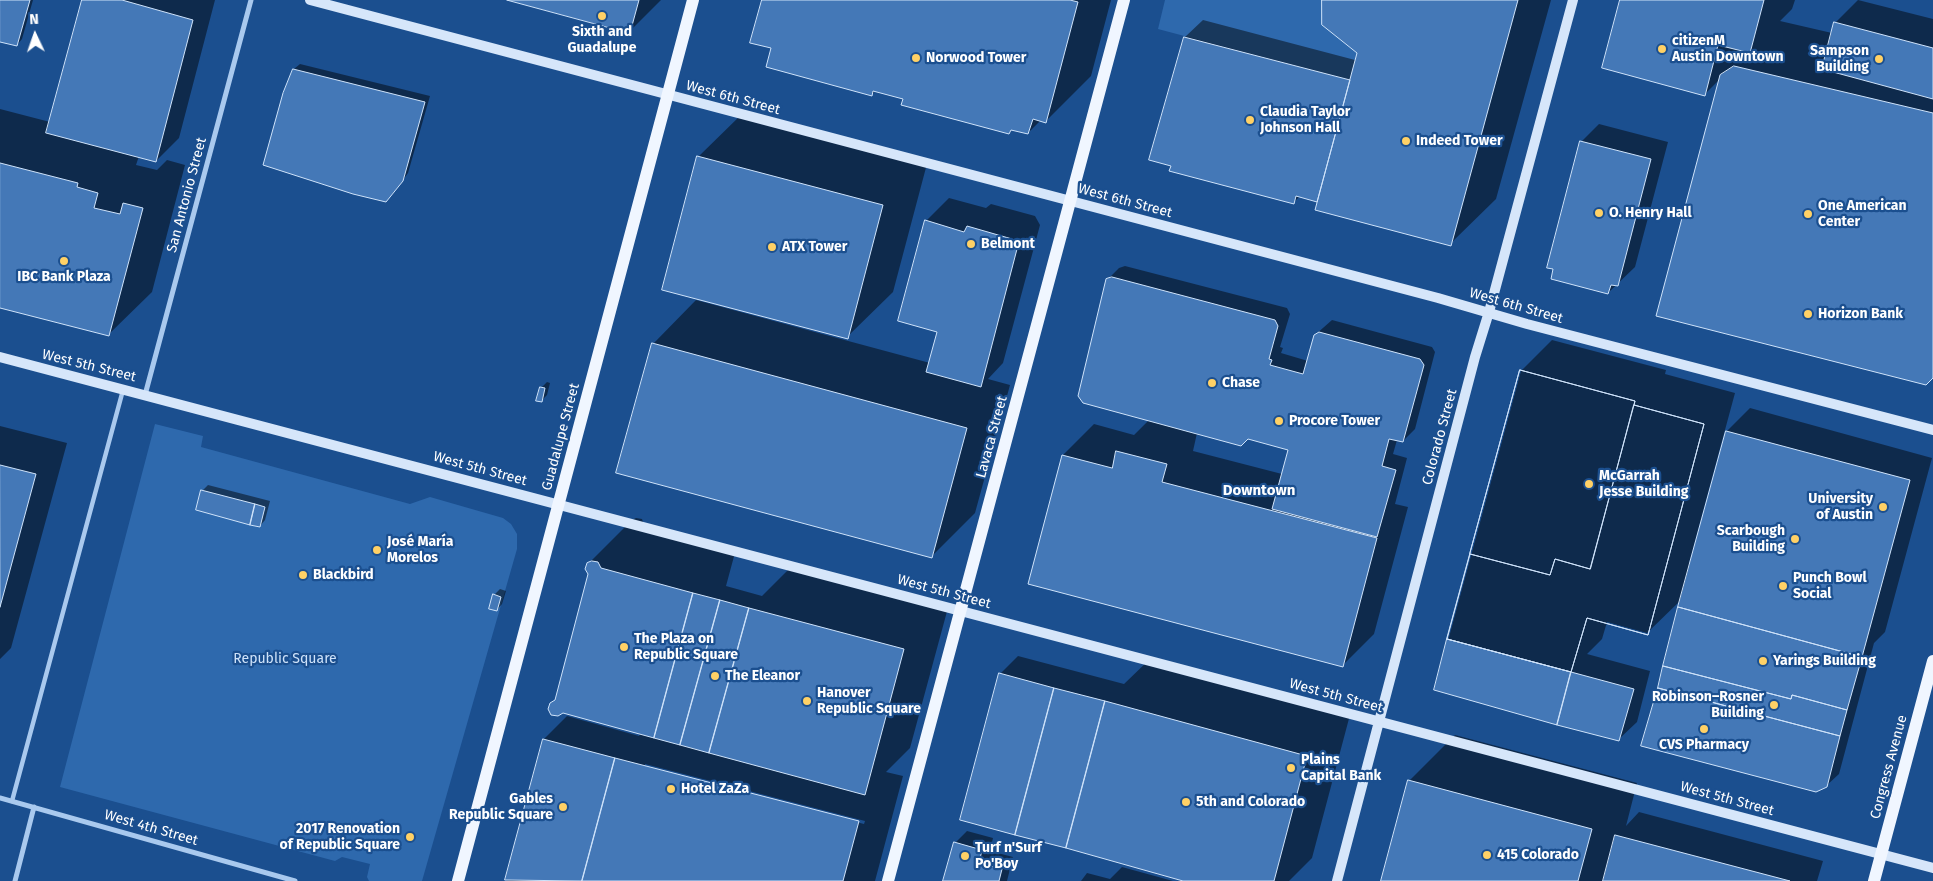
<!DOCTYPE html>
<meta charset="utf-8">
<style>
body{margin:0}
#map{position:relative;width:1933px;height:881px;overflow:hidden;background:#1b4f8f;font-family:"Fira Sans",sans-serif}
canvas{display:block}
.north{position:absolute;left:10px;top:10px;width:50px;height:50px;-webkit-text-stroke:4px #1b4f8f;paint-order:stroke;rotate:357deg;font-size:14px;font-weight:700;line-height:20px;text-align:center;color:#fff}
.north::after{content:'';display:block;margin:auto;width:18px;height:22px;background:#fff;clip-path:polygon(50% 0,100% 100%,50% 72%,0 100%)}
</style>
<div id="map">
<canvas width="1933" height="881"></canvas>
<div class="north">N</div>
</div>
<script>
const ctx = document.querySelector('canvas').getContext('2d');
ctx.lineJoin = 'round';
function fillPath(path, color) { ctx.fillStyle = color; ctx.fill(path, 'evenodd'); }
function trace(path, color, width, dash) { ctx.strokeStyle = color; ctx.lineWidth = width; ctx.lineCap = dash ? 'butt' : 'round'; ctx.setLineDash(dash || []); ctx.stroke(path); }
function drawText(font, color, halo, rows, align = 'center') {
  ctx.font = font + ' "Fira Sans",sans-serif'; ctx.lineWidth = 4.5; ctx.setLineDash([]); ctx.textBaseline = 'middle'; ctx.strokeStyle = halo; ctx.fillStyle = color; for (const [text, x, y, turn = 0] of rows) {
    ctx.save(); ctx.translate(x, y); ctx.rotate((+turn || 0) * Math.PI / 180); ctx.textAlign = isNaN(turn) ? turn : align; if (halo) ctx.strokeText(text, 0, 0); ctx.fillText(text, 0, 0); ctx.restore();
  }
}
const green = new Path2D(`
 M1165 0H1322V25L1357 53 1350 80 1158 29Z
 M155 424 203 436 201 447 410 504 430 497 503 518 511 524 517 534V549L422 881H369L367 877 370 864 342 857 335 861 60 787Z`);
const shadow = new Path2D(`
 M0 0H33L22 39 17 45 0 40Z
 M83 0H215L179 138 156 161 139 156 136 165 157 170 167 160 185 165 152 292 108 335 0 307V109L50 122Z
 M511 0H661L630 31Z
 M763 0H1111L1091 76 1046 121 1041 120 1028 133 1013 129 1009 133 905 99 876 90 872 95 772 47Z
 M1323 0H1551L1496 199 1450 244 1318 201 1300 196 1294 202 1185 37 1203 20 1355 60 1358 52Z
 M1621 0H1795L1792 9 1780 21 1832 33 1835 23 1858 0 1933 19V377L1721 78 1705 94Z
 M300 64 430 96 408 173 392 195 294 69Z
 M744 112 928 160 893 292 847 337 698 157Z
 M1599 124 1668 142 1635 267 1608 293 1581 142Z
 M949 198 986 208 991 204 1035 216 1040 225 1003 363 988 379 1010 385 975 513 932 556 653 344 696 300 930 363 938 331 926 221Z
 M1125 266 1287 308 1290 314 1280 347 1283 348 1281 353 1308 361 1315 335 1332 320 1432 347 1435 352 1415 429 1403 441 1397 440 1393 454 1407 458 1395 504 1408 507 1374 634 1343 665 1063 455 1094 424 1134 435 1149 420 1107 280 1119 268ZM1197 433 1247 438 1289 449 1282 474 1193 451Z
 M1552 340 1666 370 1665 374 1735 393 1689 563 1691 564 1727 431 1750 408 1932 458 1885 632 1874 643 1839 774 1826 786 1682 599 1647 633 1607 622 1602 639 1587 654 1650 671 1637 722 1619 739 1435 689 1521 371Z
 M547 382 550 383 547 395 541 401V388Z
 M0 426 67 443 11 648 0 659Z
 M208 485 270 501 265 520 260 526 202 491Z
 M636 518 642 519 644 525 736 549 726 586 762 596 795 563 949 604 910 748 886 772 903 776 875 881H512L506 880 544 739 567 716 639 736 641 733 557 698 589 574 588 564 632 520ZM645 764 865 821 864 824 645 767Z
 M500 589 506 591 502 604 497 610 494 595Z
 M1018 656 1124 684 1152 657 1351 711 1312 858 1289 881H1187L1000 674Z
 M1455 735 1637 783 1626 826 1639 812 1823 861 1817 881H1382L1409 781Z
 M967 831 993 838 990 851 1013 857 1007 881H945L955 843Z
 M1122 867 1173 881H1081L1087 873 1110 879Z`);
const building = new Path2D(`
 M0 0H30L17 46 0 42Z
 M82 0H122L193 20 156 162 46 133Z
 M507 0H639L630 33Z
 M762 0H1070L1078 2 1046 123 1033 119 1028 134 1011 130 1009 134 901 105 903 99 873 91 872 96 766 67 771 48 750 43Z
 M1322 0H1518L1451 246 1315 210 1357 53 1322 25Z
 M1620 0H1764L1750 53 1718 45 1705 96 1602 68Z
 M1834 22 1933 48V99L1822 69Z
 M1184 37 1350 80 1317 202 1296 196 1294 204 1169 171 1171 166 1149 160Z
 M1734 66 1933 113V378L1926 385 1656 316 1720 75Z
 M293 69 425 102 403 181 386 202 353 194 263 165 283 93Z
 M1580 141 1651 159 1618 286 1611 285 1608 294 1551 279 1553 269 1547 268Z
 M697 156 883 205 848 339 662 290Z
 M0 163 78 183 77 187 98 193 94 208 120 214 123 203 143 208 109 336 0 308Z
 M925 220 964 232 967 226 1012 239 1017 249 981 387 926 372 937 332 898 321Z
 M1112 277 1275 320 1278 326 1269 359 1272 360 1270 365 1303 374 1314 335 1319 332 1420 359 1424 365 1403 442 1389 439 1382 466 1396 470 1377 537 1272 509 1288 450 1248 439 1241 446 1083 403 1078 396 1106 279Z
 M652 343 967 428 932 558 616 473Z
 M1520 370 1635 401 1634 405 1704 424 1648 635 1587 618 1571 672 1447 639Z
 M1520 370 1635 401 1590 569 1555 559 1550 575 1470 554Z
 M540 387 545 388 542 402 536 401Z
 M1634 405 1704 424 1648 635 1587 618 1571 672 1447 639 1470 554 1550 575 1555 559 1590 569Z
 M1726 431 1910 480 1862 657 1678 607Z
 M1116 451 1167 464 1162 482 1377 538 1343 667 1028 584 1062 455 1112 468Z
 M0 465 36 474 0 607Z
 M201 490 255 504 250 525 196 510Z
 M255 504 265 507 260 527 250 525Z
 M592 561 598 562 601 568 693 593 654 738 563 713 558 716 551 715 548 709 550 703 555 700 588 574 585 569 587 563Z
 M693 593 720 600 680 745 654 738Z
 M493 594 501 597 497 611 489 609Z
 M720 600 749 608 709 753 680 745Z
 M1678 607 1862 657 1847 710 1792 695 1791 699 1663 666Z
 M749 608 904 649 865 795 709 753Z
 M1447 639 1571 672 1557 725 1434 690Z
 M1663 666 1791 699 1792 695 1847 710 1840 736 1658 688Z
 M1571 672 1634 689 1619 741 1557 725Z
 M999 673 1054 688 1015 835 960 820Z
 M1054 688 1105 701 1066 848 1015 835Z
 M1658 688 1840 736 1827 787 1816 792 1641 746Z
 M1105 701 1307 756 1274 881H1183L1066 848Z
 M543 739 615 758 582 881 505 880Z
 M615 758 859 821 843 881H582Z
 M1408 780 1592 829 1578 881H1381Z
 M1615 835 1790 881H1603Z
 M954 842 982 850 979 863 1002 869 999 881H943Z`);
const pedestrian = new Path2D(`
 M12 801 123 390`);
const minor = new Path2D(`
 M145 395 251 0
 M0 798 295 881
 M15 881 34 807`);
const secondary = new Path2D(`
 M310 0 1438 298 1527 324 1933 430
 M0 357 1933 868
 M1337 881 1475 357 1489 312 1573 0`);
const primary = new Path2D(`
 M458 881 693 0
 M888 881 1124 0
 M1874 881 1933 661`);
const markers = [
 [602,16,5,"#ffd166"],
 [1662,49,5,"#ffd166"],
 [916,58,5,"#ffd166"],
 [1879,59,5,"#ffd166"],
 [1250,120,5,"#ffd166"],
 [1406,141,5,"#ffd166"],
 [1599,213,5,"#ffd166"],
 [1808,214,5,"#ffd166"],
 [971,244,5,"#ffd166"],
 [772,247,5,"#ffd166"],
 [64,261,5,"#ffd166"],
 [1808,314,5,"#ffd166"],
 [1212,383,5,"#ffd166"],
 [1279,421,5,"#ffd166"],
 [1589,484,5,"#ffd166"],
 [1883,507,5,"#ffd166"],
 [1795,539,5,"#ffd166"],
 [377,550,5,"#ffd166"],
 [303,575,5,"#ffd166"],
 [1783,586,5,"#ffd166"],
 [624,647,5,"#ffd166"],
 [1763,661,5,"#ffd166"],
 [715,676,5,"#ffd166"],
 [807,701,5,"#ffd166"],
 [1774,705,5,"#ffd166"],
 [1704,729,5,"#ffd166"],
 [1291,768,5,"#ffd166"],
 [671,789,5,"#ffd166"],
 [1186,802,5,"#ffd166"],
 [563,807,5,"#ffd166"],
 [410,837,5,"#ffd166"],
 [1487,855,5,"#ffd166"],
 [965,856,5,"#ffd166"]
];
const poiNames = [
 ["Sixth and",602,32,"center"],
 ["Guadalupe",602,48,"center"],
 ["citizenM",1672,41],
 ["Austin Downtown",1672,57],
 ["Sampson",1869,51,"right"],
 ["Building",1869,67,"right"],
 ["Norwood Tower",926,58],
 ["Claudia Taylor",1260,112],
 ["Johnson Hall",1260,128],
 ["Indeed Tower",1416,141],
 ["One American",1818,206],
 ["Center",1818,222],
 ["O. Henry Hall",1609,213],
 ["Belmont",981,244],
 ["ATX Tower",782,247],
 ["IBC Bank Plaza",64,277,"center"],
 ["Horizon Bank",1818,314],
 ["Chase",1222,383],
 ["Procore Tower",1289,421],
 ["McGarrah",1599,476],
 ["Jesse Building",1599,492],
 ["University",1873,499,"right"],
 ["of Austin",1873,515,"right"],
 ["Scarbough",1785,531,"right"],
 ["Building",1785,547,"right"],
 ["José María",387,542],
 ["Morelos",387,558],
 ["Blackbird",313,575],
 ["Punch Bowl",1793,578],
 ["Social",1793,594],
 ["The Plaza on",634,639],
 ["Republic Square",634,655],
 ["Yarings Building",1773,661],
 ["The Eleanor",725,676],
 ["Hanover",817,693],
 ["Republic Square",817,709],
 ["Robinson–Rosner",1764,697,"right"],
 ["Building",1764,713,"right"],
 ["CVS Pharmacy",1704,745,"center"],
 ["Plains",1301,760],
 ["Capital Bank",1301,776],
 ["Hotel ZaZa",681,789],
 ["Gables",553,799,"right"],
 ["Republic Square",553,815,"right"],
 ["5th and Colorado",1196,802],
 ["2017 Renovation",400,829,"right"],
 ["of Republic Square",400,845,"right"],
 ["Turf n'Surf",975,848],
 ["Po'Boy",975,864],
 ["415 Colorado",1497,855]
];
const streetNames = [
 ["West 6th Street",733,98,15],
 ["San Antonio Street",187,195,-75],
 ["West 6th Street",1125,201,15],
 ["West 6th Street",1516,306,16],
 ["West 5th Street",89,366,14],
 ["Guadalupe Street",561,437,-75],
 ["Lavaca Street",992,437,-75],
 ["Colorado Street",1440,437,-75],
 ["West 5th Street",480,469,15],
 ["West 5th Street",944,592,15],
 ["West 5th Street",1336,696,15],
 ["Congress Avenue",1889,767,-75],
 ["West 5th Street",1727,799,15],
 ["West 4th Street",151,828,16]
];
const parkNames = [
 ["Republic Square",285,659]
];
const neighbourhoodNames = [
 ["Downtown",1259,491]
];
fillPath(green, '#2e69ad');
fillPath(shadow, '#0007');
fillPath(building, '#4478b7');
trace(building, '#cfe3fa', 1);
trace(pedestrian, '#a9c9ee', 4.5);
trace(minor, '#a9c9ee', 5);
trace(secondary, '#d6e6fa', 10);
trace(primary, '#f0f6ff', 12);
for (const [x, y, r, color] of markers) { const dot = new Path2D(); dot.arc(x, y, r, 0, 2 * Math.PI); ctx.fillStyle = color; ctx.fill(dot); trace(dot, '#1b4f8f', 2); }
drawText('bold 14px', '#fff', '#1b4f8f', poiNames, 'left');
drawText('14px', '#fff', '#1b4f8f', streetNames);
drawText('14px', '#cfe3fa', '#1b4f8f', parkNames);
drawText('bold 15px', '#fff', '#1b4f8f', neighbourhoodNames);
</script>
